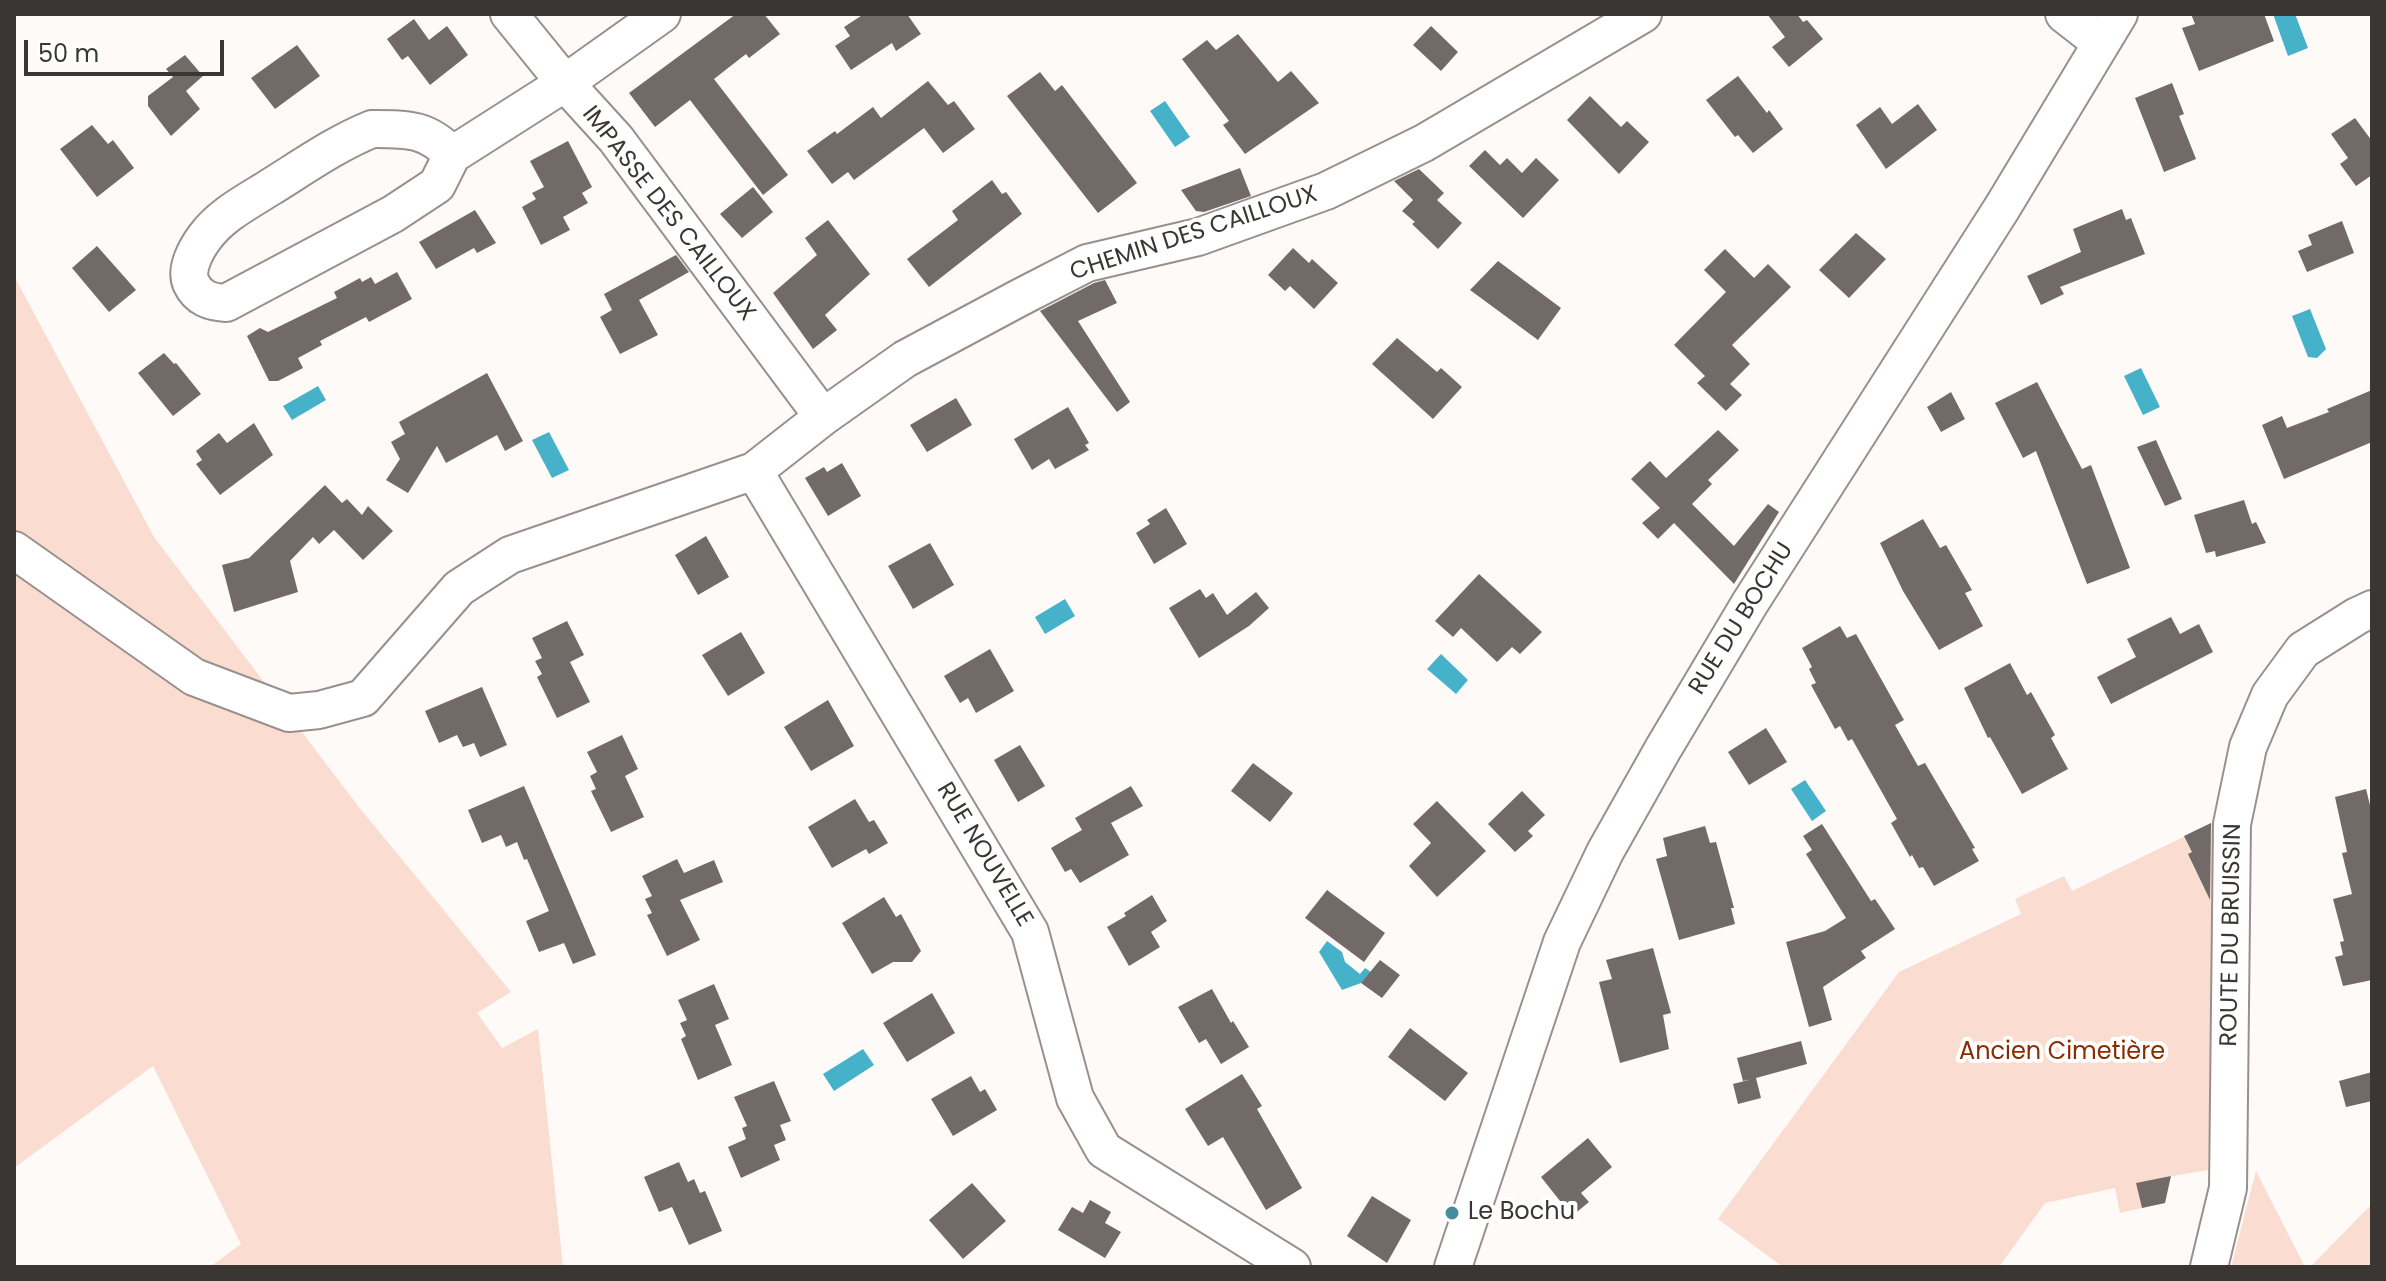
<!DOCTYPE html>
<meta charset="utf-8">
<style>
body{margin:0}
#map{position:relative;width:2386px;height:1281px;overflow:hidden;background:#fefaf8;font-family:Poppins,sans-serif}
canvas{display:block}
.frame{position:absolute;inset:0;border:16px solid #3a3634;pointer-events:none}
.scale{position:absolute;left:24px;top:40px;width:200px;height:36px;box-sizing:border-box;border:4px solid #3a3634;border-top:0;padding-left:10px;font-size:24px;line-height:28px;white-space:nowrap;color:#3a3634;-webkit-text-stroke:6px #fff;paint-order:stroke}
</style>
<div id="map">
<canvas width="2386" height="1281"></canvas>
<div class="frame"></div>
<div class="scale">50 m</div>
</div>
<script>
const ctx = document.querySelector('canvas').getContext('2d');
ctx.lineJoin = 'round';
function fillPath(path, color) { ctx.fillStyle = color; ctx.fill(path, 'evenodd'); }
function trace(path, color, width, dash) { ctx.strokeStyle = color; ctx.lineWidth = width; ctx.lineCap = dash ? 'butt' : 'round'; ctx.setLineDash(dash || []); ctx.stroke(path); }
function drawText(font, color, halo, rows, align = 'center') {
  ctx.font = font + ' Poppins,sans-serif'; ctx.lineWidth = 8; ctx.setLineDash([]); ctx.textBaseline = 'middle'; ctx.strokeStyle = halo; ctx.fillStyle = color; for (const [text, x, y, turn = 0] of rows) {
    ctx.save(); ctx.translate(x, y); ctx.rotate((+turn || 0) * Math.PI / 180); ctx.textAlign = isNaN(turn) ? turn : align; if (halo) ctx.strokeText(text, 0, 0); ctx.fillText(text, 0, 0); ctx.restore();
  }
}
const green = new Path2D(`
 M14 276 154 537 358 806 511 992 477 1013 502 1048 538 1029 563 1267H210L241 1244 153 1066 14 1168Z
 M2214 822 2208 1170 2166 1177 2168 1188 2165 1203 2120 1213 2115 1188 2045 1203 1999 1267H1783L1718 1219 1899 972 2021 914 2015 899 2064 876 2072 891Z
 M2256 1171 2305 1267H2231Z
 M2372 1204V1267H2310Z`);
const water = new Path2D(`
 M2273 14H2295L2308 48 2288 56Z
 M1165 101 1190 137 1175 147 1150 111Z
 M2310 309 2326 349 2317 358 2308 357 2292 316Z
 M2141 368 2160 407 2143 415 2124 376Z
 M318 386 326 400 292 420 283 406Z
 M549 432 569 470 552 478 532 440Z
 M1065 599 1075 616 1045 634 1035 617Z
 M1441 654 1468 680 1456 694 1427 669Z
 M1805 780 1826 811 1812 821 1791 789Z
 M1327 941 1342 952 1345 962 1360 974 1365 968 1371 972 1361 983 1342 990 1319 952Z
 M863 1049 874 1065 834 1091 823 1074Z`);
const building = new Path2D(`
 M736 14H764L780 34 749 58 746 54 714 79 788 175 763 195 690 100 655 127 629 93Z
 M864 14H907L921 34 896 51 892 43 851 70 835 46 850 36 844 27Z
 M1767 14H1797L1803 22 1807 20 1823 39 1789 67 1772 47 1785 37Z
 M2191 14H2264L2274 41 2199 71 2182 28 2195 24Z
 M414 19 429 40 447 26 468 55 430 85 408 56 402 60 387 39Z
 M1431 26 1458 52 1441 71 1413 45Z
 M1238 34 1278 82 1291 71 1319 103 1245 154 1223 125 1229 121 1182 59 1207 40 1216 50Z
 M297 45 320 76 275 109 251 78Z
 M185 55 203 76 186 91 200 109 171 136 148 106V96L173 77 166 69Z
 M1040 72 1055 91 1062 85 1137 183 1098 213 1007 96Z
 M1738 76 1767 113 1769 110 1783 129 1753 153 1738 135 1735 137 1706 100Z
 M928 81 948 105 954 101 975 129 943 153 924 128 854 180 848 172 832 184 807 151 835 131 837 134 873 107 881 118Z
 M2172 83 2184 114 2179 116 2196 159 2164 172 2135 98Z
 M1590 96 1621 127 1627 121 1649 142 1619 174 1567 120Z
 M1918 104 1937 130 1886 169 1856 125 1880 107 1892 124Z
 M2355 118 2372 141V175L2356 186 2340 164 2348 158 2331 134Z
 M92 125 108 144 113 140 134 168 97 197 60 149Z
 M568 141 592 187 582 193 588 203 563 217 570 230 541 245 522 207 536 199 532 193 544 187 530 161Z
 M1485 150 1500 165 1507 158 1522 173 1536 158 1559 180 1523 218 1469 166Z
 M1240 168 1251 196 1204 212 1196 211 1181 190Z
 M1419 169 1444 193 1437 200 1462 223 1438 249 1412 224 1415 222 1402 211 1413 200 1394 181Z
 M992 180 1002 194 1006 192 1022 214 929 287 907 259 958 220 952 211Z
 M753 187 773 212 742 238 720 214Z
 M2122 209 2126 220 2131 218 2145 254 2060 287 2064 294 2041 305 2027 276 2081 252 2073 229Z
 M475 210 496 243 477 253 474 248 436 269 419 242Z
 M828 220 870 274 825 315 837 330 813 349 773 293 817 255 805 238Z
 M2342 221 2354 253 2307 272 2298 251 2312 245 2308 235Z
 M1856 233 1886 259 1849 298 1819 270Z
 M97 246 136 290 109 312 72 268Z
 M1293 248 1309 263 1312 259 1338 283 1314 309 1290 286 1285 291 1268 275Z
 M1725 249 1754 278 1768 264 1791 287 1732 345 1750 364 1730 384 1742 395 1726 411 1697 383 1705 376 1674 345 1726 292 1704 270Z
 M676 255 689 272 639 300 658 335 620 354 600 317 612 310 604 294Z
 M1498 261 1561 308 1538 340 1470 290Z
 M397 272 412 299 369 322 366 317 320 341 322 345 298 358 303 368 278 381H269L247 336 260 328 268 332 337 298 334 292 360 278 362 282 371 277 375 284Z
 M1105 280 1117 303 1078 321 1130 402 1117 412 1040 311 1094 283Z
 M1397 338 1437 372 1441 368 1462 387 1433 419 1372 364Z
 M164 353 174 364 176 363 201 394 173 416 138 373Z
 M487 373 523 441 505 451 497 435 446 463 437 446 408 493 386 480 400 459 391 442 405 434 399 422Z
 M2037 382 2082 469 2091 465 2130 568 2087 584 2036 451 2023 458 1995 403Z
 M2372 390V442L2284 479 2262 425 2282 416 2287 428 2329 412 2327 409Z
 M1951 392 1965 419 1941 432 1927 407Z
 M956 398 972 425 927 452 910 425Z
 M1068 407 1089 443 1085 445 1089 450 1055 469 1049 459 1032 470 1014 439Z
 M254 423 273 455 220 495 196 464 202 460 196 451 219 433 227 443Z
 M1718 430 1739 450 1708 480 1712 484 1692 504 1734 546 1768 504 1779 512 1734 584 1674 523 1658 539 1642 523 1660 508 1631 479 1650 461 1666 478Z
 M2156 440 2182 499 2165 506 2137 447Z
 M842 463 861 496 828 516 805 478 824 467 827 472Z
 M325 485 342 503 347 499 362 515 368 506 393 531 363 560 334 530 319 544 313 537 290 561 298 592 234 612 222 565 249 558Z
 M2244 500 2252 524 2256 522 2266 543 2216 557 2215 551 2206 553 2194 515Z
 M1166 508 1187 544 1154 564 1136 533 1150 524 1147 520Z
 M1923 519 1940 548 1946 545 1972 590 1965 593 1983 626 1939 650 1903 591 1880 543Z
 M706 536 729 577 698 595 675 555Z
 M930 543 954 585 913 609 888 566Z
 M1479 574 1542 632 1520 654 1512 647 1497 662 1461 628 1453 637 1435 621Z
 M1200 589 1206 598 1213 593 1227 615 1256 592 1269 608 1249 626 1199 658 1169 608Z
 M2171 617 2180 634 2199 624 2213 652 2111 704 2097 677 2136 657 2127 639Z
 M567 621 584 655 570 662 590 702 557 718 537 677 542 674 535 661 542 658 532 638Z
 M1840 626 1847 638 1856 634 1904 720 1895 725 1918 766 1925 763 1975 848 1972 849 1979 861 1934 886 1923 867 1919 868 1912 855 1910 857 1891 823 1897 819 1852 739 1848 741 1840 726 1835 729 1811 685 1816 683 1809 669 1812 667 1802 648Z
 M741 632 765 673 728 696 702 655Z
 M990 649 1014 691 976 713 968 698 960 703 944 676Z
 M2010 663 2027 695 2031 692 2055 735 2051 738 2068 769 2022 794 1990 737 1988 738 1964 688Z
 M482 687 507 745 480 757 474 743 463 747 457 735 439 743 425 711Z
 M828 700 854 746 811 771 784 727Z
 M1766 728 1787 762 1749 785 1728 752Z
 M622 735 638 769 625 776 644 817 611 832 591 791 596 789 590 776 597 772 587 752Z
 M1020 745 1045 786 1018 802 994 760Z
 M1253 763 1293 793 1270 822 1231 791Z
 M524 786 596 955 573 964 564 943 539 952 526 921 549 911 527 859 524 860 517 842 506 847 501 835 482 843 468 810Z
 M1131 786 1143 806 1111 823 1129 855 1080 883 1071 869 1065 872 1051 848 1082 830 1075 818Z
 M2366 789 2372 813V980L2343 986 2335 957 2343 955 2340 942 2344 941 2333 899 2352 894 2342 853 2347 852 2335 797Z
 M1522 791 1545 815 1528 831 1533 836 1515 852 1488 824Z
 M855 799 869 822 874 820 888 843 869 854 866 849 832 868 808 827Z
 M1437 801 1486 851 1437 897 1409 866 1431 843 1413 824Z
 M2211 823V824L2210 900 2188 854 2192 852 2184 836Z
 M1822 824 1871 901 1875 899 1895 929 1861 951 1866 958 1823 987 1832 1020 1809 1027 1786 942 1825 931 1846 918 1806 854 1812 850 1803 836Z
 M1705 826 1710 843 1716 842 1734 908H1731L1735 924 1679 940 1656 859 1667 856 1663 838Z
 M677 859 684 873 714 860 723 882 680 900 700 940 667 956 647 915 652 913 645 899 652 896 642 876Z
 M1327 890 1385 933 1364 962 1305 918Z
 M1152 895 1167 921 1151 932 1160 947 1129 966 1107 927 1126 916 1124 913Z
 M884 897 896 917 901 914 921 951 912 962H893L872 974 842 923Z
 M1653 948 1671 1013 1663 1015 1669 1049 1620 1063 1599 982 1612 979 1606 960Z
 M1380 960 1400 975 1382 998 1361 983Z
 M714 984 729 1019 715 1025 732 1065 698 1080 681 1039 686 1036 680 1023 687 1020 678 1000Z
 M1212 989 1231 1023 1233 1021 1249 1047 1221 1064 1206 1039 1199 1043 1178 1007Z
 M932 993 955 1033 907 1062 883 1023Z
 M1410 1028 1468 1073 1445 1101 1388 1057Z
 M1801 1041 1807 1064 1756 1078 1761 1098 1738 1104 1733 1084 1752 1079 1743 1081 1737 1058Z
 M2372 1072V1101L2346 1107 2339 1081Z
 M1242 1074 1262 1106 1257 1109 1302 1188 1266 1210 1223 1137 1208 1146 1185 1109Z
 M971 1076 980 1092 985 1089 997 1110 953 1136 931 1099Z
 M774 1081 791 1121 780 1125 786 1140 774 1145 780 1160 741 1178 728 1147 746 1139 742 1128 747 1126 734 1097Z
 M1588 1138 1612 1167 1581 1193 1589 1202 1572 1216 1541 1177Z
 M679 1162 688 1182 694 1179 700 1193 705 1191 722 1231 689 1245 672 1207 659 1212 644 1177Z
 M2171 1176 2165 1203 2142 1208 2136 1183Z
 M972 1183 1006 1221 963 1259 929 1220Z
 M1372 1196 1411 1220 1387 1263 1347 1236Z
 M1090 1200 1111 1212 1105 1223 1121 1232 1105 1258 1058 1230 1072 1207 1083 1213Z`);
const minor = new Path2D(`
 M509 14 565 83 616 139 823 417
 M2064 14 2101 43
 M372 129C407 129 427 128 452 155L437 185 393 214 226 303C210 302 198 298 191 283 185 269 196 249 205 237 221 215 247 202 269 188 303 167 335 144 372 129Z
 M452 155 565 83 662 14
 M754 471 1030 932 1075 1098 1104 1150 1292 1267
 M14 550 194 677 289 713 319 710 363 698 459 588 510 555 754 471 823 417 905 359 1019 298 1087 263 1198 237 1326 191 1424 143 1643 14
 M1453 1267 1562 942 1605 852 1663 749 1750 603 2002 208 2119 14
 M2209 1267 2228 1188 2232 824 2248 747 2270 695 2303 650 2357 616 2372 609`);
const markers = [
 [1452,1213,8,"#478b9a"]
];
const streetNames = [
 ["IMPASSE DES CAILLOUX",668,214,52],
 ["CHEMIN DES CAILLOUX",1194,234,-18],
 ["RUE DU BOCHU",1742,619,-58],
 ["RUE NOUVELLE",984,855,59],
 ["ROUTE DU BRUISSIN",2232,935,-89]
];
const parkNames = [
 ["Ancien Cimetière",2062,1053]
];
const poiNames = [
 ["Le Bochu",1468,1213]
];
fillPath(green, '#fadcd1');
fillPath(water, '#46b2ca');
fillPath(building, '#726a67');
trace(minor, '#99908d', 40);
trace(minor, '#fff', 36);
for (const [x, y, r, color] of markers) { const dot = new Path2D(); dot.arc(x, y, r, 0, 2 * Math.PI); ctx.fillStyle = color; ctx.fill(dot); trace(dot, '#fff', 3); }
drawText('24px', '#3a3634', '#fff', streetNames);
drawText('24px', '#872d00', '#fff', parkNames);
drawText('24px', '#3a3634', '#fff', poiNames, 'left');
</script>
